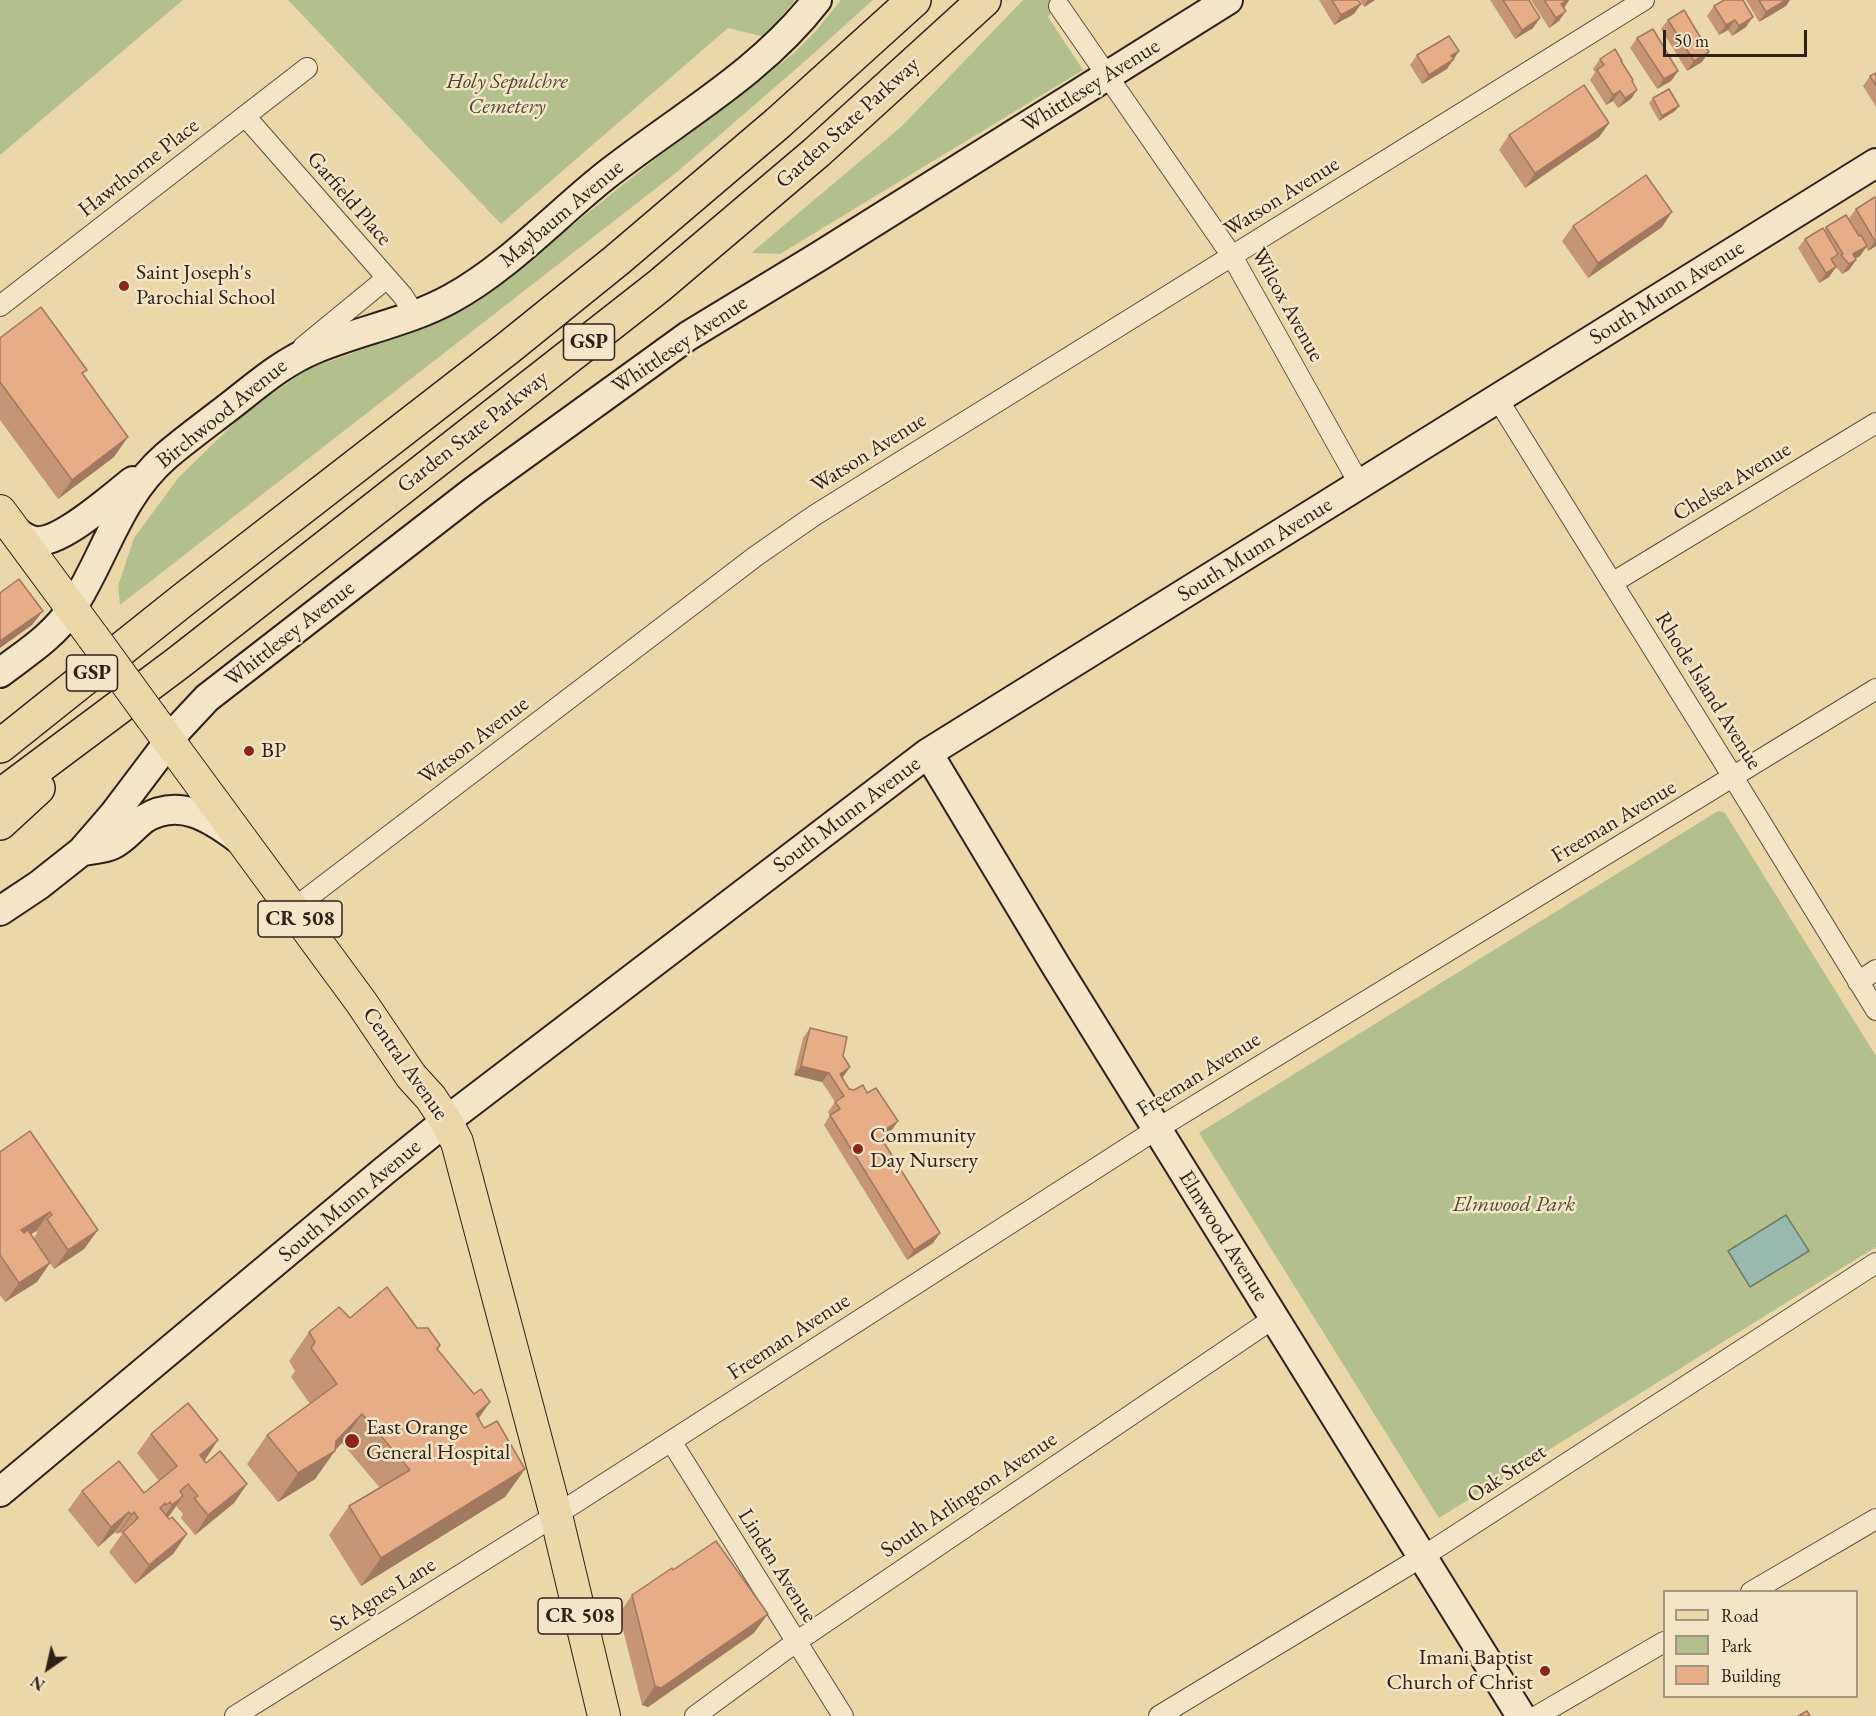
<!DOCTYPE html>
<style>
body{margin:0}
#map{position:relative;width:1876px;height:1716px;overflow:hidden;background:#ebd8a8;font-family:"EB Garamond",serif}
canvas{display:block}
.legend{position:absolute;left:1663px;top:1590px;width:195px;height:108px;box-sizing:border-box;background:#f2e6c6;border:2px solid #a49781;margin:0;padding:8px 10px;list-style:none;font-size:18px;color:#30201a}
.legend li{display:flex;align-items:center;gap:12px;height:30px}
.legend b{width:30px;border:2px solid #a49781}
.north{position:absolute;left:18px;top:1638px;width:60px;height:60px;-webkit-text-stroke:4px #f2e6c6;paint-order:stroke;rotate:214deg;font-size:16px;font-weight:700;line-height:24px;text-align:center;color:#30201a}
.north::after{content:'';display:block;margin:auto;width:21px;height:27px;background:#30201a;clip-path:polygon(50% 0,100% 100%,50% 72%,0 100%)}
.scale{position:absolute;left:1663px;top:30px;width:144px;height:27px;box-sizing:border-box;border:3px solid #30201a;border-top:0;padding-left:8px;font-size:18px;line-height:21px;white-space:nowrap;color:#30201a;-webkit-text-stroke:4px #f2e6c6;paint-order:stroke}
</style>
<div id="map">
<canvas width="1876" height="1716"></canvas>
<ul class="legend">
<li><b style="height:8px;background:#ebd8a8"></b>Road</li>
<li><b style="height:16px;background:#b3c08b"></b>Park</li>
<li><b style="height:16px;background:#e6ad86"></b>Building</li>
</ul>
<div class="north">N</div>
<div class="scale">50 m</div>
</div>
<script>
const ctx = document.querySelector('canvas').getContext('2d');
ctx.lineJoin = 'round';
function fillPath(path, color) { ctx.fillStyle = color; ctx.fill(path, 'evenodd'); }
function trace(path, color, width, dash) { ctx.strokeStyle = color; ctx.lineWidth = width; ctx.lineCap = dash ? 'butt' : 'round'; ctx.setLineDash(dash || []); ctx.stroke(path); }
function drawText(font, color, halo, rows, align = 'center') {
  ctx.font = font + ' "EB Garamond",serif'; ctx.lineWidth = 5; ctx.setLineDash([]); ctx.textBaseline = 'middle'; ctx.strokeStyle = halo; ctx.fillStyle = color; for (const [text, x, y, turn = 0] of rows) {
    ctx.save(); ctx.translate(x, y); ctx.rotate((+turn || 0) * Math.PI / 180); ctx.textAlign = isNaN(turn) ? turn : align; if (halo) ctx.strokeText(text, 0, 0); ctx.fillText(text, 0, 0); ctx.restore();
  }
}
const green = new Path2D(`
 M0 0H183L0 155Z
 M288 0H795L765 37 728 28 501 224Z
 M841 0H873L804 62 677 172 120 605 118 586 134 538 179 477 247 411 308 369 440 322 477 302 660 155 793 54 815 32Z
 M1023 0H1060L1048 17 1083 70 780 254 751 253 902 126Z
 M1718 811 1725 813 1876 1056V1247L1439 1518 1199 1133Z`);
const water = new Path2D(`
 M1786 1215 1809 1251 1750 1287 1728 1251Z`);
const street = new Path2D(`
 M1059 6 1232 256 1360 485
 M245 116 403 296 415 315
 M0 306 307 68
 M303 347 387 278
 M1497 398 1733 777 1876 1010
 M1612 583 1876 423
 M293 909 756 556 815 515 1644 0
 M1858 982 1876 970
 M671 1441 843 1716
 M1751 1592 1876 1519
 M235 1716 556 1515 1157 1129 1876 689
 M695 1716 796 1642 1274 1318
 M1159 1716 1430 1552 1876 1263
 M1537 1716 1664 1642`);
const secondary = new Path2D(`
 M14 530C21 535 27 540 35 541 61 544 112 497 133 481
 M0 673C26 653 54 636 72 608 105 557 118 498 166 456 186 439 208 423 230 406 257 385 283 362 315 349 360 330 409 322 452 298 507 268 556 215 605 176 677 119 760 74 817 0
 M928 753 1056 966 1521 1716
 M84 851C93 849 104 849 112 845 124 840 133 827 144 819 179 797 211 818 240 840
 M0 911 39 885 82 851 114 814 179 728 207 698 475 490 688 336 818 257 1228 0
 M0 1492 384 1171 446 1121 928 753 1876 163`);
const primary = new Path2D(`
 M0 511 93 637
 M152 718 361 1002 411 1076 431 1098 446 1121 457 1142 556 1515 604 1716`);
const highway = new Path2D(`
 M0 746 183 600 508 348 617 260 778 123 914 0
 M0 796 178 663 659 286 817 152 984 0
 M0 823 38 788`);
const primaryBridge = new Path2D(`
 M93 637 152 718`);
const wall = new Path2D(`
 M1319 0H1358L1361 4 1354 14 1334 25Z
 M1360 0H1375L1364 7Z
 M1490 0H1529L1540 18 1533 28 1515 39Z
 M1531 0H1569L1564 8 1559 21 1549 28Z
 M1746 0H1790L1786 6 1759 22Z
 M1714 6 1746 27 1732 36 1728 30 1719 35 1707 16Z
 M1668 20 1702 62 1687 71 1661 29Z
 M1637 38 1678 71 1671 81 1657 89 1630 48Z
 M1459 51 1447 69 1422 84 1410 65 1417 55Z
 M1600 59 1621 62 1633 80 1632 82 1631 99 1618 108 1613 101 1606 105 1590 80 1595 72 1593 69Z
 M1876 73V107L1863 86 1870 76Z
 M1653 98 1675 111 1659 121 1649 103Z
 M1609 123 1599 137 1525 188 1499 150 1509 135Z
 M1876 199V246L1868 251 1866 247 1860 256 1855 259 1856 260 1849 270 1842 274 1836 267 1829 277 1819 283 1798 248 1805 239 1824 230 1826 227 1859 236 1849 218 1856 209Z
 M1573 226 1662 227 1588 278 1562 241Z
 M0 338 114 457 58 499 0 420Z
 M810 1028 843 1056 850 1067 842 1078 849 1089 867 1093 898 1121 891 1131 885 1135 884 1142 940 1233 933 1243 907 1260 824 1125 830 1115 828 1112 835 1102 822 1082 794 1075 803 1038Z
 M0 1152 98 1230 84 1249 54 1269 50 1263 37 1282 5 1302 0 1295ZM36 1231 37 1233 34 1238 31 1234Z
 M350 1318 417 1328 437 1349 474 1394 490 1402 478 1418 484 1428 525 1469 505 1497 361 1586 329 1535 349 1506 380 1488 342 1443 335 1450 315 1479 278 1502 247 1464 267 1435 310 1404 291 1377 295 1371 289 1361 309 1332Z
 M151 1434 204 1460 206 1463 247 1484 234 1503 195 1535 181 1518 183 1514 176 1506 168 1517 187 1534 173 1554 135 1584 109 1552 122 1534 120 1532 117 1534 115 1532 98 1547 68 1510 82 1491 144 1493 159 1481 137 1453Z
 M673 1570 754 1633 648 1707 642 1705 619 1614 632 1595Z`);
const shadedWall = new Path2D(`
 M1368 0H1375L1364 7Z
 M1568 0H1569L1564 8 1561 4Z
 M1786 0H1790L1786 6 1759 22 1766 12Z
 M1361 4 1354 14 1334 25 1341 15Z
 M1566 11 1559 21 1549 28 1556 18Z
 M1753 17 1746 27 1732 36 1739 26Z
 M1540 18 1533 28 1515 39 1522 30Z
 M1735 20 1728 30 1719 35 1726 25Z
 M1459 51 1447 69 1422 84 1429 75 1451 56Z
 M1709 52 1702 62 1687 71 1694 61Z
 M1678 71 1671 81 1657 89 1664 79Z
 M1637 90 1631 99 1618 108 1625 98Z
 M1620 91 1613 101 1606 105 1613 95Z
 M1679 106 1675 111 1659 121 1662 116Z
 M1609 123 1599 137 1525 188 1535 173Z
 M1672 212 1662 227 1588 278 1598 263Z
 M1875 241H1876V246L1868 251Z
 M1867 246 1860 256 1848 263 1853 254Z
 M1856 260 1849 270 1842 274 1849 264Z
 M1836 267 1829 277 1819 283 1826 273Z
 M128 437 114 457 58 499 72 480Z
 M43 611 32 625 0 648V641Z
 M801 1066 829 1073 822 1082 794 1075Z
 M850 1067 843 1077 835 1082 840 1074Z
 M898 1121 891 1131 876 1141 883 1131Z
 M50 1212 36 1231 8 1250 21 1230Z
 M98 1230 84 1249 54 1269 68 1250Z
 M940 1233 933 1243 907 1260 914 1250Z
 M50 1263 37 1282 5 1302 19 1283Z
 M490 1402 470 1431 476 1414Z
 M362 1414 342 1443 334 1451H335L315 1479 278 1502 298 1473 336 1441Z
 M218 1440 205 1460 186 1474 200 1455Z
 M525 1469 505 1497 361 1586 381 1558Z
 M247 1484 234 1503 195 1535 208 1515Z
 M183 1496 170 1515 159 1525 172 1505Z
 M129 1512 115 1532 98 1547 111 1527Z
 M134 1512 120 1532 117 1534 131 1515Z
 M187 1534 173 1554 135 1584 149 1565Z
 M768 1614 754 1633 648 1707 642 1705 655 1686Z`);
const building = new Path2D(`
 M1332 0H1358L1361 4 1341 15Z
 M1503 0H1529L1540 18 1522 30Z
 M1544 0H1568L1561 4 1566 11 1556 18Z
 M1724 0H1743L1753 17 1739 26 1735 20 1726 25 1714 6Z
 M1759 0H1786L1766 12Z
 M1684 10 1709 52 1694 61 1668 20Z
 M1653 29 1678 71 1664 79 1637 38Z
 M1449 36 1459 51 1451 56 1454 59 1429 75 1417 55Z
 M1615 49 1622 61H1621L1633 80 1632 81 1637 90 1625 98 1620 91 1613 95 1597 70 1604 65 1600 59Z
 M1876 73V86L1870 76Z
 M1584 85 1609 123 1535 173 1509 135Z
 M1669 89 1679 106 1662 116 1653 98Z
 M1646 175 1672 212 1598 263 1573 226Z
 M1875 197 1876 199V241H1875L1856 209Z
 M1846 215 1859 236 1861 235 1867 246 1853 254 1856 260 1849 264 1841 255 1843 254 1826 227Z
 M1823 228 1838 254 1831 259 1836 267 1826 273 1805 239Z
 M41 307 87 370 82 373 128 437 72 480 0 382V338Z
 M19 579 43 611 0 641V593Z
 M810 1028 847 1037 843 1056 850 1067 840 1074 849 1089 854 1090 863 1085 867 1093 876 1088 898 1121 883 1131 887 1137 883 1141 940 1233 914 1250 830 1115 840 1109 835 1102 844 1096 829 1073 801 1066Z
 M30 1131 98 1230 68 1250 47 1219 52 1215 50 1212 21 1230 24 1233 28 1230 50 1263 19 1283 0 1255V1152Z
 M387 1287 417 1328H428L440 1345 437 1349 474 1394 481 1389 490 1402 476 1414 484 1428 497 1421 525 1469 381 1558 349 1506 410 1470 362 1414 336 1441 335 1451 298 1473 267 1435 337 1384 311 1348 315 1342 309 1332 339 1307 350 1318Z
 M188 1403 218 1440 200 1455 206 1463 220 1451 247 1484 208 1515 194 1498 198 1496 188 1484 180 1491 183 1496 172 1505 170 1502 166 1505 165 1503 160 1508 169 1519 172 1517 187 1534 149 1565 123 1532 138 1518 134 1512 131 1515 129 1512 111 1527 82 1491 119 1461 144 1493 177 1466 151 1434Z
 M716 1541 768 1614 661 1688 655 1686 632 1595 672 1568 673 1570Z
 M1807 1711 1810 1716H1798Z`);
const markers = [
 [124,286,6,"#8f2418"],
 [249,751,6,"#8f2418"],
 [858,1149,6,"#8f2418"],
 [352,1441,8,"#8f2418"],
 [1545,1671,6,"#8f2418"]
];
const shields = [
 [589,342,51],
 [92,673,51],
 [300,919,84],
 [580,1616,84]
];
const shieldNames = [
 ["GSP",589,342],
 ["GSP",92,673],
 ["CR 508",300,919],
 ["CR 508",580,1616]
];
const parkNames = [
 ["Holy Sepulchre",507,82],
 ["Cemetery",507,107],
 ["Elmwood Park",1514,1205]
];
const streetNames = [
 ["Whittlesey Avenue",1091,86,-32],
 ["Garden State Parkway",848,123,-42],
 ["Hawthorne Place",139,168,-38],
 ["Watson Avenue",1282,197,-32],
 ["Garfield Place",349,199,49],
 ["Maybaum Avenue",562,214,-40],
 ["South Munn Avenue",1667,293,-32],
 ["Wilcox Avenue",1287,305,61],
 ["Whittlesey Avenue",680,345,-34],
 ["Birchwood Avenue",222,414,-39],
 ["Garden State Parkway",473,432,-38],
 ["Watson Avenue",869,453,-32],
 ["Chelsea Avenue",1732,482,-31],
 ["South Munn Avenue",1255,550,-32],
 ["Whittlesey Avenue",290,634,-38],
 ["Rhode Island Avenue",1708,691,58],
 ["Watson Avenue",474,741,-37],
 ["South Munn Avenue",847,815,-37],
 ["Freeman Avenue",1614,822,-31],
 ["Central Avenue",405,1064,55],
 ["Freeman Avenue",1199,1075,-32],
 ["South Munn Avenue",350,1201,-40],
 ["Elmwood Avenue",1223,1236,58],
 ["Freeman Avenue",789,1337,-33],
 ["Oak Street",1507,1474,-33],
 ["South Arlington Avenue",969,1495,-34],
 ["Linden Avenue",777,1566,58],
 ["St Agnes Lane",383,1595,-32]
];
const poiNames = [
 ["Saint Joseph's",136,273],
 ["Parochial School",136,298],
 ["BP",261,751],
 ["Community",870,1136],
 ["Day Nursery",870,1161],
 ["East Orange",366,1428],
 ["General Hospital",366,1453],
 ["Imani Baptist",1533,1658,"right"],
 ["Church of Christ",1533,1683,"right"]
];
fillPath(green, '#b3c08b');
fillPath(water, '#99b9af');
trace(water, '#6f7c73', 1.5);
trace(street, '#5f4e3e', 22);
trace(secondary, '#30201a', 32);
trace(primary, '#30201a', 34);
trace(highway, '#30201a', 36);
trace(street, '#f2e6c6', 20);
trace(secondary, '#f2e6c6', 28);
trace(primary, '#ebd8a8', 32);
trace(highway, '#ebd8a8', 33);
trace(primaryBridge, '#30201a', 34, []);
trace(primaryBridge, '#ebd8a8', 32);
fillPath(wall, '#c69573');
fillPath(shadedWall, '#a1795e');
fillPath(building, '#e6ad86');
trace(building, '#a1795e', 1.5);
for (const [x, y, r, color] of markers) { const dot = new Path2D(); dot.arc(x, y, r, 0, 2 * Math.PI); ctx.fillStyle = color; ctx.fill(dot); trace(dot, '#f2e6c6', 2); }
for (const [x, y, w] of shields) { const box = new Path2D(); box.roundRect(x - w / 2, y - 18, w, 36, 4.5); ctx.fillStyle = '#f2e6c6'; ctx.fill(box); trace(box, '#30201a', 1.5); }
drawText('bold 21px', '#30201a', null, shieldNames);
drawText('italic 22px', '#514836', '#f2e6c6', parkNames);
drawText('22px', '#30201a', '#f2e6c6', streetNames);
drawText('22px', '#30201a', '#f2e6c6', poiNames, 'left');
</script>
